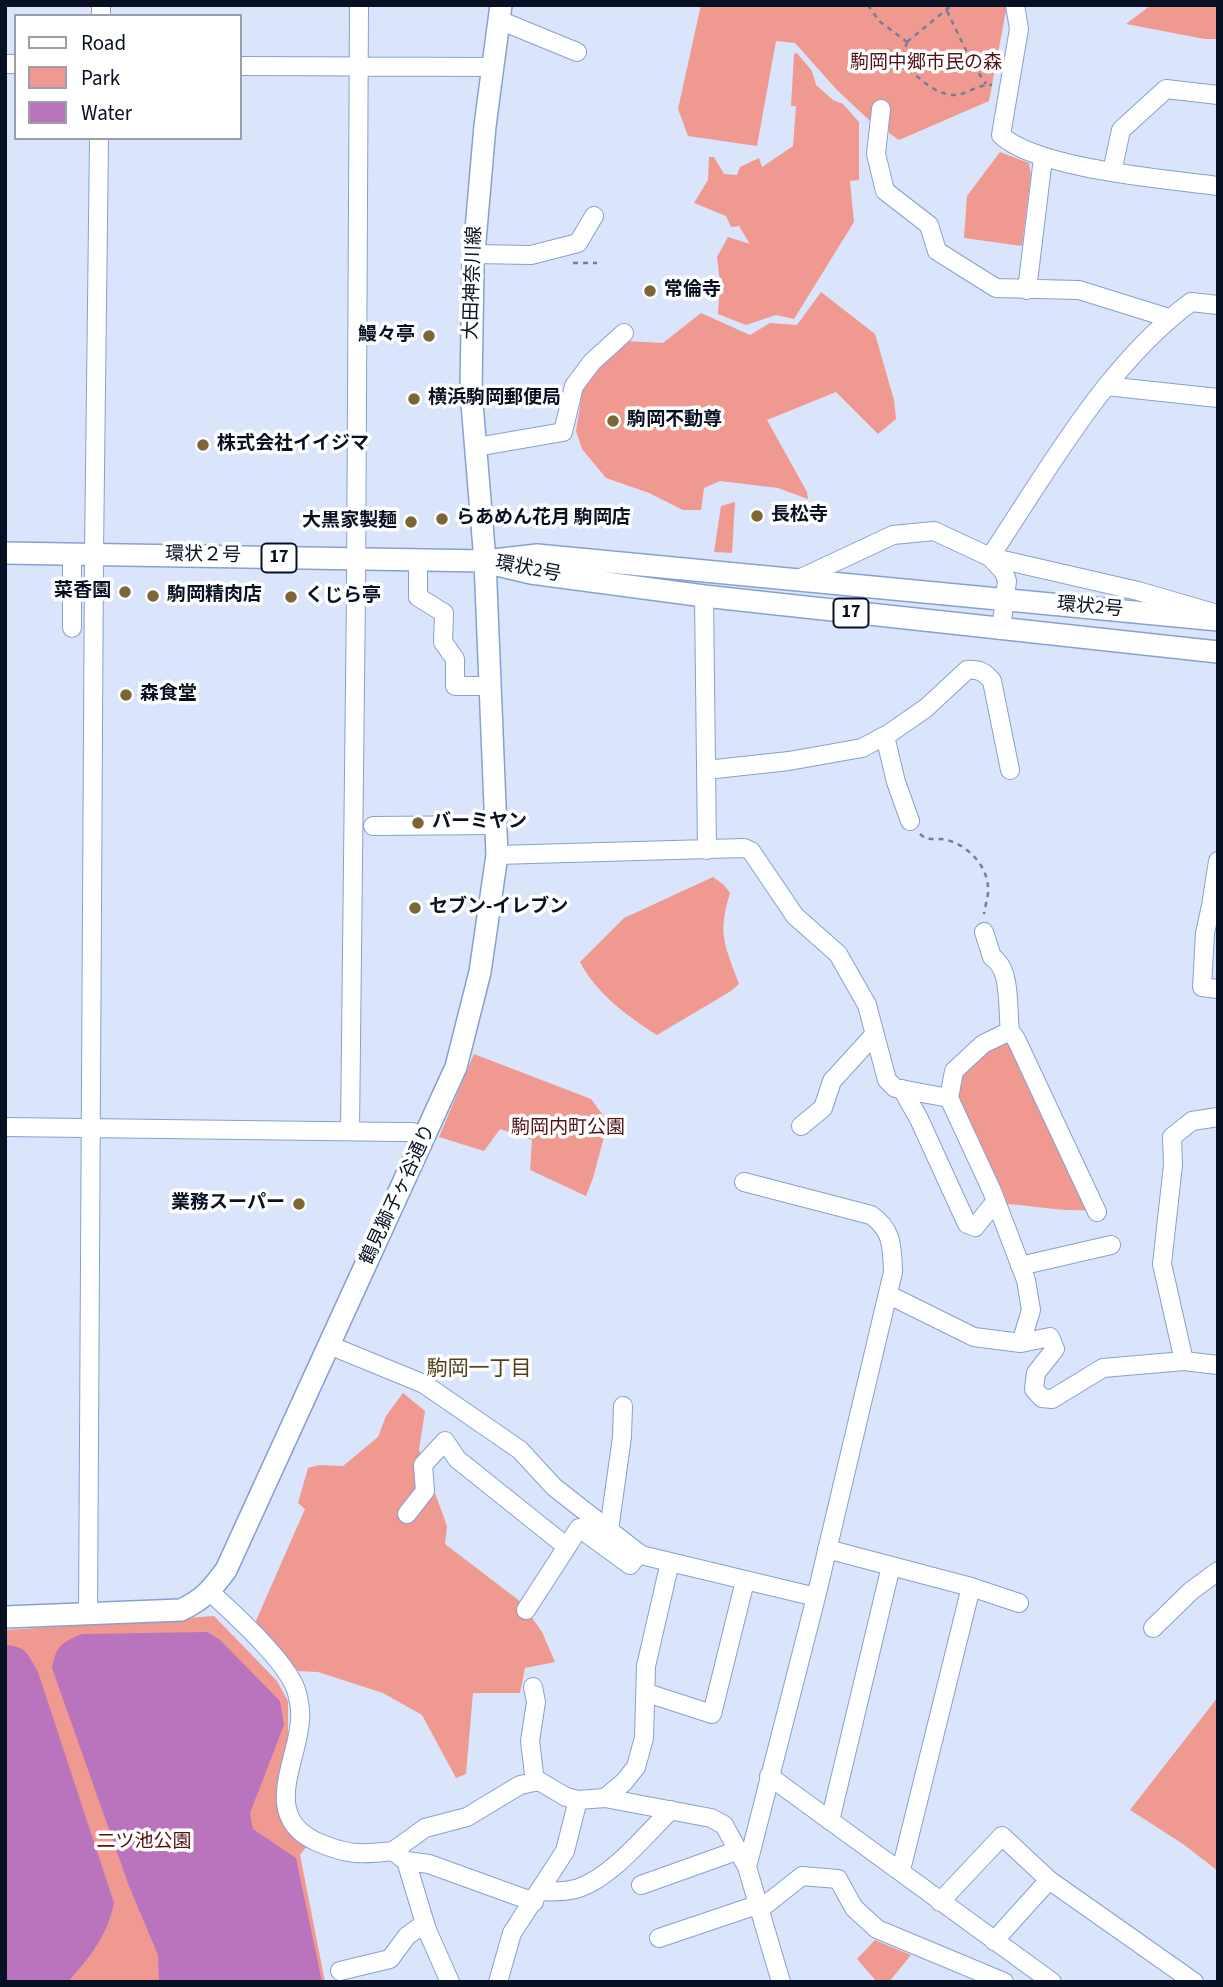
<!DOCTYPE html>
<meta charset="utf-8">
<style>
body{margin:0}
#map{position:relative;width:1223px;height:1987px;overflow:hidden;background:#dae4fb;font-family:"Source Sans 3",sans-serif}
canvas{display:block}
.frame{position:absolute;inset:0;border:7px solid #081023;pointer-events:none}
.legend{position:absolute;left:14px;top:14px;width:228px;height:126px;box-sizing:border-box;background:#fff;border:2px solid #9c9fa7;margin:0;padding:9px 12px;list-style:none;font-size:21px;color:#081023}
.legend li{display:flex;align-items:center;gap:14px;height:35px}
.legend b{width:35px;border:2px solid #9c9fa7}
</style>
<div id="map">
<canvas width="1223" height="1987"></canvas>
<div class="frame"></div>
<ul class="legend">
<li><b style="height:9px;background:#fff"></b>Road</li>
<li><b style="height:19px;background:#ef9991"></b>Park</li>
<li><b style="height:19px;background:#ba74be"></b>Water</li>
</ul>
</div>
<script>
const ctx = document.querySelector('canvas').getContext('2d');
ctx.lineJoin = 'round';
function fillPath(path, color) { ctx.fillStyle = color; ctx.fill(path, 'evenodd'); }
function trace(path, color, width, dash) { ctx.strokeStyle = color; ctx.lineWidth = width; ctx.lineCap = dash ? 'butt' : 'round'; ctx.setLineDash(dash || []); ctx.stroke(path); }
function drawText(font, color, halo, rows, align = 'center') {
  ctx.font = font + ' "Source Sans 3","Noto Sans JP",sans-serif'; ctx.lineWidth = 7; ctx.setLineDash([]); ctx.textBaseline = 'middle'; ctx.strokeStyle = halo; ctx.fillStyle = color; for (const [text, x, y, turn = 0] of rows) {
    ctx.save(); ctx.translate(x, y); ctx.rotate((+turn || 0) * Math.PI / 180); ctx.textAlign = isNaN(turn) ? turn : align; if (halo) ctx.strokeText(text, 0, 0); ctx.fillText(text, 0, 0); ctx.restore();
  }
}
const green = new Path2D(`
 M701 5H1007L989 101 899 140 889 133 887 110 869 120 837 90 795 43 776 41 757 146 688 136 678 109Z
 M1151 5H1218V39H1205L1126 24Z
 M797 53 812 71 816 85 833 100 843 104 859 122V180L850 181 854 222 794 319 776 315 746 325 718 314 720 282 717 257 728 237 750 244 739 226 731 227 726 216 694 203 708 180 709 157H714L724 174 737 175 740 167 759 158 762 167 793 146 796 106H791L794 54Z
 M1000 152 1029 163 1031 175 1022 246 964 238 967 196Z
 M821 292 875 334 894 400 896 419 878 434 836 392 767 420 807 492 808 499 778 488 720 481 704 488 701 510H683L649 493 606 478 582 449 576 431 583 387 625 341 663 343 701 313 750 335 770 323 797 325Z
 M735 502 732 553 714 552 721 506Z
 M713 877 724 885 730 893C717 935 725 945 739 984L731 991 657 1035C627 1016 597 994 580 962L624 918Z
 M1007 1039 1090 1210C1060 1212 1033 1205 1003 1204L953 1098 959 1073 971 1059Z
 M474 1054 591 1099 608 1122 593 1178 586 1196 530 1170 532 1140 500 1129 484 1151 439 1137Z
 M403 1393 425 1411 419 1449 447 1526 445 1544 521 1602 542 1632 555 1662 525 1668 520 1693H473L466 1774 456 1778 422 1715 383 1693 318 1672 298 1671 255 1623 305 1509 298 1503 308 1468 319 1465 343 1466 378 1437 386 1416Z
 M214 1616 277 1681 288 1701V1743L278 1778 277 1802 296 1840 307 1846 300 1855 325 1982H5V1630Z
 M1218 1697V1871L1183 1844 1130 1810Z
 M875 1940 911 1955 889 1982H877L857 1959Z`);
const water = new Path2D(`
 M207 1632 219 1639 280 1701 284 1725 250 1813 253 1829 296 1858 322 1982H159L158 1955 129 1886 52 1668C56 1646 62 1642 82 1634Z
 M5 1645C27 1646 28 1655 38 1672L114 1903C107 1936 90 1957 68 1982H5Z`);
const path = new Path2D(`
 M868 5 879 21 907 42
 M947 11 972 63 986 84
 M907 42 902 60C914 75 939 100 961 94 971 91 981 84 992 85
 M907 42 952 5
 M573 263H597
 M920 834 925 838C932 840 939 838 947 840 967 845 987 865 988 887 989 896 985 905 984 914`);
const minor = new Path2D(`
 M1015 5 1019 29 1001 135C1036 169 1167 179 1218 186
 M101 16V5
 M499 20 577 52
 M5 64H16
 M240 66 493 67
 M881 109 876 154 885 191 929 225 937 251 996 288 1079 290 1169 318
 M1112 172 1121 130 1166 89 1218 95
 M474 254 531 255 578 243 594 216
 M1027 290 1043 158
 M1106 386 1218 398
 M476 447 563 432 574 386 592 362 624 333
 M72 554V628
 M990 557C1048 470 1106 365 1191 302L1218 305
 M990 557 1004 572 1007 581 1001 630
 M418 560V597L444 613 443 642 455 659V686H491
 M799 579 893 535 934 531 990 557 1138 591 1217 614
 M704 596 707 850
 M885 736 896 782 910 821
 M706 770 789 761 862 748 890 733 926 708 967 670C979 669 985 672 992 681L1010 770
 M373 826 496 825
 M497 855 744 848 751 851 795 916 838 954 867 1005 887 1080 895 1088 949 1098 992 1191 1026 1280 1031 1310 1021 1343
 M1218 861 1211 906 1205 933 1202 987 1218 989
 M1010 1031 1016 1039 1097 1212
 M902 1089 919 1119 967 1224 975 1227 996 1201
 M949 1098 954 1071 983 1044 1010 1031C1007 1010 1012 969 992 957L984 932
 M801 1126 823 1108 832 1081 873 1036
 M5 1127 400 1132H412L426 1137
 M350 1131 356 594 359 5
 M744 1182 871 1215C893 1230 892 1248 893 1272L816 1597 747 1867
 M1020 1266 1111 1245
 M889 1295 974 1337 1021 1343 1050 1337 1055 1349 1036 1373 1034 1389 1042 1398 1052 1399 1103 1368 1184 1361 1218 1365
 M329 1345 424 1384 520 1450 554 1487 641 1555 816 1597
 M1184 1361 1162 1264 1173 1165 1172 1137 1192 1121 1218 1117
 M407 1514 425 1491 423 1465 445 1441 457 1459 567 1547
 M609 1530 622 1437 623 1406
 M827 1549 971 1587 1019 1603
 M210 1592C233 1613 290 1664 297 1693 299 1701 301 1712 300 1720 298 1761 261 1815 315 1841 346 1855 360 1855 393 1851L406 1861 429 1864 534 1902
 M526 1610 579 1528 630 1565 639 1553
 M88 1614 94 554 99 138
 M1153 1628 1191 1591 1218 1571
 M533 1687 536 1702 530 1741 535 1782
 M647 1693 712 1714 745 1581
 M769 1776 1052 1982
 M605 1798 624 1782 636 1767 644 1738 646 1666 670 1562
 M830 1821 891 1566
 M393 1851 425 1828 467 1817 520 1785 539 1781 566 1797 578 1800 605 1798 711 1818 724 1825 747 1867 781 1982
 M406 1861 427 1930 450 1982
 M901 1870 971 1587
 M641 1885 739 1850
 M540 1891C554 1892 566 1892 579 1888 613 1876 645 1835 671 1810
 M940 1902 1002 1836 1049 1880 1194 1982
 M759 1910 802 1876 838 1879 854 1908 877 1929 1004 1982
 M659 1938 757 1905
 M994 1941 1049 1880
 M340 1971 390 1959 407 1936 425 1923
 M498 1982 512 1933 565 1851 578 1800`);
const major = new Path2D(`
 M5 553 485 561 537 555 1218 620
 M497 565 531 573 704 596 1218 652
 M5 1617 181 1610C204 1599 211 1590 226 1570L456 1067 480 972 497 855 485 561 471 391 473 264 485 126 501 5`);
const markers = [
 [650,291,7,"#7c6635"],
 [429,336,7,"#7c6635"],
 [414,399,7,"#7c6635"],
 [613,421,7,"#7c6635"],
 [203,445,7,"#7c6635"],
 [757,516,7,"#7c6635"],
 [442,519,7,"#7c6635"],
 [411,522,7,"#7c6635"],
 [125,592,7,"#7c6635"],
 [153,596,7,"#7c6635"],
 [291,597,7,"#7c6635"],
 [126,695,7,"#7c6635"],
 [418,823,7,"#7c6635"],
 [415,908,7,"#7c6635"],
 [299,1204,7,"#7c6635"]
];
const shields = [
 [279,558,35],
 [851,613,35]
];
const shieldNames = [
 ["17",279,558],
 ["17",851,613]
];
const parkNames = [
 ["駒岡中郷市民の森",926,64],
 ["駒岡内町公園",568,1129],
 ["二ツ池公園",144,1843]
];
const streetNames = [
 ["大田神奈川線",474,283,-88],
 ["環状２号",203,556,1],
 ["環状2号",528,570,11],
 ["環状2号",1090,608,5],
 ["鶴見獅子ヶ谷通り",399,1195,-65]
];
const poiNames = [
 ["常倫寺",664,291],
 ["鰻々亭",415,336,"right"],
 ["横浜駒岡郵便局",428,399],
 ["駒岡不動尊",627,421],
 ["株式会社イイジマ",217,445],
 ["長松寺",771,516],
 ["らあめん花月 駒岡店",456,519],
 ["大黒家製麺",397,522,"right"],
 ["菜香園",111,592,"right"],
 ["駒岡精肉店",167,596],
 ["くじら亭",305,597],
 ["森食堂",140,695],
 ["バーミヤン",432,823],
 ["セブン-イレブン",429,908],
 ["業務スーパー",285,1204,"right"]
];
const neighbourhoodNames = [
 ["駒岡一丁目",479,1370]
];
fillPath(green, '#ef9991');
fillPath(water, '#ba74be');
trace(minor, '#87a0d3', 20);
trace(major, '#87a0d3', 24);
trace(path, '#757e93', 2.5, [5, 5]);
trace(minor, '#fff', 18);
trace(major, '#fff', 21);
for (const [x, y, r, color] of markers) { const dot = new Path2D(); dot.arc(x, y, r, 0, 2 * Math.PI); ctx.fillStyle = color; ctx.fill(dot); trace(dot, '#fff', 2.5); }
for (const [x, y, w] of shields) { const box = new Path2D(); box.roundRect(x - w / 2, y - 14.5, w, 29, 5); ctx.fillStyle = '#fff'; ctx.fill(box); trace(box, '#081023', 2); }
drawText('bold 18px', '#081023', null, shieldNames);
drawText('19px', '#541213', '#fff', parkNames);
drawText('19px', '#081023', '#fff', streetNames);
drawText('bold 19px', '#081023', '#fff', poiNames, 'left');
drawText('21px', '#513f19', '#fff', neighbourhoodNames);
</script>
